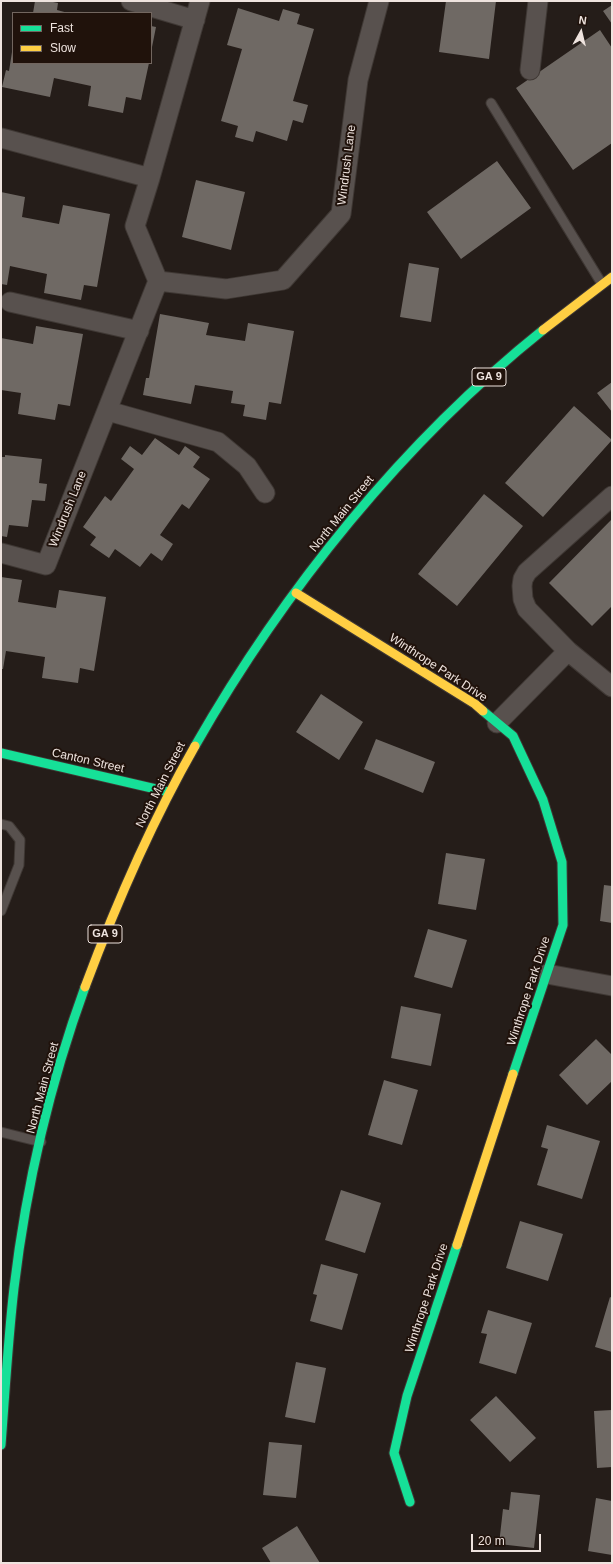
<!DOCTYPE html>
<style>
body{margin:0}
#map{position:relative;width:613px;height:1564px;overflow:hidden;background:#251d19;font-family:Arial,sans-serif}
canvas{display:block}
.frame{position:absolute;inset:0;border:2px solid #eee3de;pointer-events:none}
.legend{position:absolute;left:12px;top:12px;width:140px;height:52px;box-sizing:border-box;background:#20120b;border:1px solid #72665f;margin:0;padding:5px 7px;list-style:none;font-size:12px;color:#eee3de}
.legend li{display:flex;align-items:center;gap:8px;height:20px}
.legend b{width:20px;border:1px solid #72665f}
.north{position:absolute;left:561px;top:12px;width:40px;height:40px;-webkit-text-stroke:3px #20120b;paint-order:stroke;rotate:8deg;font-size:11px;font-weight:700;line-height:16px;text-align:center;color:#eee3de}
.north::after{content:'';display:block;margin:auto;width:14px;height:18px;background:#eee3de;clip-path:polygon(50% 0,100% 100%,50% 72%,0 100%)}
.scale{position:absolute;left:471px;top:1534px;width:70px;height:18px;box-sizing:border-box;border:2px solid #eee3de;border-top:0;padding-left:5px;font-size:12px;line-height:14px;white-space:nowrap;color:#eee3de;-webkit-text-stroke:3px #20120b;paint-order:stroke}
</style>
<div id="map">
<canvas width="613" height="1564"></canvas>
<div class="frame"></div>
<ul class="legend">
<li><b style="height:5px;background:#16e098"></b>Fast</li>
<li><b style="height:5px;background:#ffcf43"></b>Slow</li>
</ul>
<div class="north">N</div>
<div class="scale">20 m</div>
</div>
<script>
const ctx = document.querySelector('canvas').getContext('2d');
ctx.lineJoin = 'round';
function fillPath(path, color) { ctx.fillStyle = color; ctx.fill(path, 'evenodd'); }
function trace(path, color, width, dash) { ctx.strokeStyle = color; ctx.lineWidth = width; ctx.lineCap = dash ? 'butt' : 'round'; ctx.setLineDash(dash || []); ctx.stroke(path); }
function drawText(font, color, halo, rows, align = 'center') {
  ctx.font = font + ' Arial,sans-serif'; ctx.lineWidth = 4; ctx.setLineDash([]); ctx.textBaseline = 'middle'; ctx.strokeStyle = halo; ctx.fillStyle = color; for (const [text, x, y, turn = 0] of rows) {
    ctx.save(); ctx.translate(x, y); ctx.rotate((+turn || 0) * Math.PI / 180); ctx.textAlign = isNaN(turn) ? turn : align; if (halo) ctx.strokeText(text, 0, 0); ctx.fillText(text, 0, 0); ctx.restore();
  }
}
const building = new Path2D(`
 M35 1H48L58 3 57 10 68 13H33Z
 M446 1H496L489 59 439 52Z
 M612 5V24L603 11Z
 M238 8 279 21 283 9 300 14 297 24 314 29 293 101 308 105 303 123 293 120 287 141 256 131 253 142 235 137 238 126 221 121 242 49 227 45Z
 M151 26 156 27 152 47 151 46Z
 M600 30 612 48V143L573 170 516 88Z
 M12 52 13 63H149L141 100 126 97 123 113 88 106 91 86 54 78 50 97 2 87 6 70 9 71Z
 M497 161 531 208 461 259 427 212Z
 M196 180 245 192 231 250 182 237Z
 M1 192 25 197 22 217 59 224 63 205 110 214 97 287 84 285 81 300 44 293 47 274 10 266 7 285 1 284Z
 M409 263 439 268 431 322 400 317Z
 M160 314 209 323 206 335 245 341 248 323 294 331 281 404 269 402 266 420 243 416 245 405 231 403 233 391 195 385 191 404 143 395 146 378H149Z
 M36 326 83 334 70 406 58 404 55 420 18 414 21 393 1 390V338L33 344Z
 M612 382V412L597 393Z
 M574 406 612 440 543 517 505 483Z
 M155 438 179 455 185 446 200 457 193 467 210 479 189 509 182 504 160 535 173 544 162 561 151 553 140 567 115 549 109 558 90 545 96 537 83 527 105 496 111 501 134 469 121 459 130 446 142 455Z
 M5 455 42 459 39 483 47 484 45 501 32 500 28 527 9 525 7 537 1 536V457H5Z
 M484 494 523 526 457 606 418 574Z
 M612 519V606L592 626 549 583Z
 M1 577 22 580 18 602 56 608 59 590 106 597 94 671 80 668 78 683 42 678 45 657 6 651 3 669H1Z
 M321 694 363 722 339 760 296 732Z
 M376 739 435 762 423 793 364 769Z
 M446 853 485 859 476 910 438 904Z
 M604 885 612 886V923L600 921Z
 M428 929 467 940 452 988 414 977Z
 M401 1006 441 1014 431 1066 391 1058Z
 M596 1039 612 1055V1081L587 1105 559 1075Z
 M384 1080 418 1090 402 1145 368 1135Z
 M547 1125 600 1141 582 1199 537 1185 548 1149 541 1147Z
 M341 1190 381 1203 365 1253 325 1240Z
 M520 1221 563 1234 548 1281 506 1268Z
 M321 1264 358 1274 342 1330 310 1321 317 1295 313 1294Z
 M610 1297 612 1298V1352L595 1347Z
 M488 1310 532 1323 516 1374 479 1363 487 1334 481 1333Z
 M296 1362 326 1368 315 1423 285 1417Z
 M496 1396 536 1438 510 1462 470 1420Z
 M612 1410V1467L597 1468 594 1411Z
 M269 1442 302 1445 296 1498 263 1495Z
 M511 1492 540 1495 534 1548 499 1544 503 1509 509 1510Z
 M596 1498 612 1501V1555L588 1551Z
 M297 1526 320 1563H271L262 1548Z`);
const lane = new Path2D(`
 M491 103 602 284
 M1 824 9 826 20 840 19 865 1 911
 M1 1132 41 1142`);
const street = new Path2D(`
 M131 1 195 20
 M200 1 150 178 135 226 158 281 226 289 283 280 341 214 358 80 379 1
 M530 70 538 1
 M1 138 150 178
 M10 302 139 331
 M108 411 218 442 247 466 265 493
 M1 553 46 565 158 281
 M568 651 527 609 523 599 522 586 523 579 527 572 612 496
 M497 723 568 651 612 687
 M547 974 612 986`);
const fast = new Path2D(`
 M483 711 513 736 543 800 562 862 563 925 513 1074
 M195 746C284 590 403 442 543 330
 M1 753 169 792
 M1 1445C5 1393 8 1340 14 1288 26 1187 50 1083 85 987
 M410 1502 394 1453 407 1396 457 1245`);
const slow = new Path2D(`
 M543 330 612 277
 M296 593 475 704 483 711
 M85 987C116 904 151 823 195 746
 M457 1245 513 1074`);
const shields = [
 [489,377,34],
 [105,934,34]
];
const shieldNames = [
 ["GA 9",489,377],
 ["GA 9",105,934]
];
const streetNames = [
 ["Windrush Lane",347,165,-83],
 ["Windrush Lane",68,509,-68],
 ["North Main Street",342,514,-51],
 ["Winthrope Park Drive",438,668,33],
 ["Canton Street",88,761,13],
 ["North Main Street",161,785,-63],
 ["Winthrope Park Drive",529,991,-72],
 ["North Main Street",43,1088,-75],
 ["Winthrope Park Drive",427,1298,-72]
];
fillPath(building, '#6f6964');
trace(lane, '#3f3834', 11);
trace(street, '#3f3834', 21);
trace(fast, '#3f3834', 11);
trace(slow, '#3f3834', 11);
trace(lane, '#58514e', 9);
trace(street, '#58514e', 19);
trace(fast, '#16e098', 9);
trace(slow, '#ffcf43', 9);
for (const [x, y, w] of shields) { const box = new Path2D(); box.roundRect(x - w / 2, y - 9, w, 18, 3); ctx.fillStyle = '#20120b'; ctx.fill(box); trace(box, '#eee3de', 1); }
drawText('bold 11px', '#eee3de', null, shieldNames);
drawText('12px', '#eee3de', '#20120b', streetNames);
</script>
